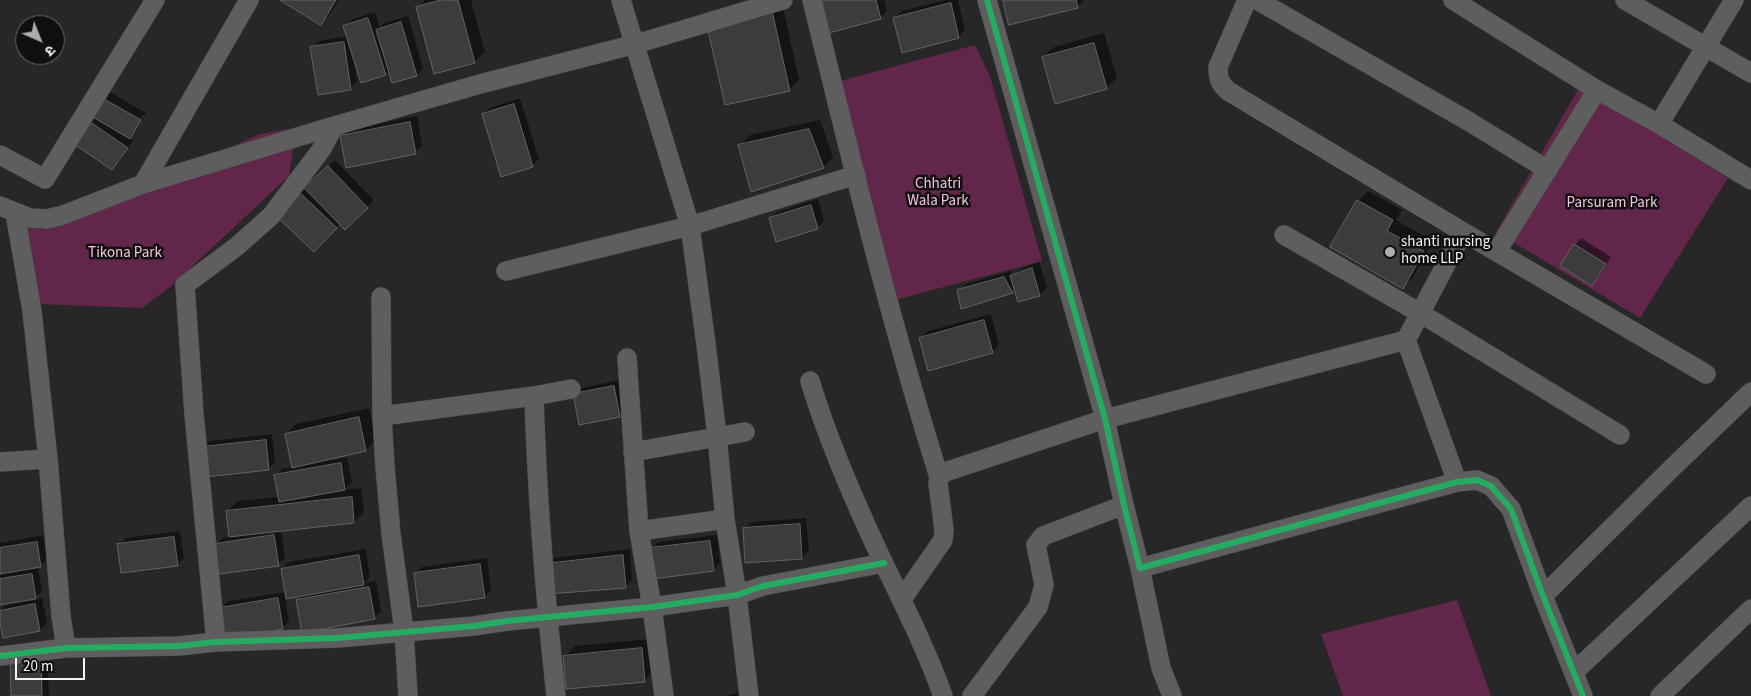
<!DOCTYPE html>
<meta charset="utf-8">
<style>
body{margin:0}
#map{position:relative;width:1751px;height:696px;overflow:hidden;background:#272727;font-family:"Source Sans 3","Noto Sans Devanagari",sans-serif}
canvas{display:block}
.north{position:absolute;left:15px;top:15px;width:50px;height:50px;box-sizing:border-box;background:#100f10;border:1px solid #6c6b6c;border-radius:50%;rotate:136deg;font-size:14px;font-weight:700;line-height:20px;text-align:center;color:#f6f4f5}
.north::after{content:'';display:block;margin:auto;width:18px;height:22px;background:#aeacad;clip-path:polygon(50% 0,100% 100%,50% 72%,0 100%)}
.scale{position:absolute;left:15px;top:658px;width:70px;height:22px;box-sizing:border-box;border:2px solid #f6f4f5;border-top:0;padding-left:6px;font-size:15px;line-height:18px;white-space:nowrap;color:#f6f4f5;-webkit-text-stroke:4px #100f10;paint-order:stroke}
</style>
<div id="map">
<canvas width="1751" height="696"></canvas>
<div class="north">उ</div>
<div class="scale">20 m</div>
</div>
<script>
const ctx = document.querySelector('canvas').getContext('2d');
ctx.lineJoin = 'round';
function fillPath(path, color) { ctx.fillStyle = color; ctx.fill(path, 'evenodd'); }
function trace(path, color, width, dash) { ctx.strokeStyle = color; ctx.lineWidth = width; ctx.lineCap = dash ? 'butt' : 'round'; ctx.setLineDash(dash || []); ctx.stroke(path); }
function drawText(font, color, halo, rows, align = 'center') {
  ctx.font = font + ' "Source Sans 3",sans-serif'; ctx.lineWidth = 5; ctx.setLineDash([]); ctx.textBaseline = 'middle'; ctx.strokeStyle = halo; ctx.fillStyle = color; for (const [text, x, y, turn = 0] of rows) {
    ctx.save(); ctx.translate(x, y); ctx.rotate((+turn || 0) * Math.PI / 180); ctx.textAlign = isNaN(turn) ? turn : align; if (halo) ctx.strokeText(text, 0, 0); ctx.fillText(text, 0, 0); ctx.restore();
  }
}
const green = new Path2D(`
 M975 45 990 76 1042 261 887 302 825 85Z
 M1580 86 1728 178 1640 318 1496 232Z
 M287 129 296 132 289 176 170 287 142 308 36 304 9 221 43 230 260 134Z
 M1457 600 1491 696H1343L1321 634Z`);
const shadow = new Path2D(`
 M282 0H339L330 14 320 24Z
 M425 0H471L485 52 474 62 418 7Z
 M821 0H884L887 11 880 18Z
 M945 0H958L965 30 959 37 895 18 902 11Z
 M1005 0H1084L1077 7Z
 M782 2 799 80 789 90 709 26Z
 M375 12 380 28 384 23 408 16 423 68 417 75 390 70 386 73 362 81 356 61H354L357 82 351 88 312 48 319 41 348 36 345 27 351 20Z
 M1104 33 1117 78 1106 88 1043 57 1054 47Z
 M105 89 146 113 137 130 129 138 133 140 119 162 112 169 90 122 96 117ZM143 114 145 116 136 131H133Z
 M520 98 539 159 532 166 483 114 490 108Z
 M417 116 422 146 415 152 342 137 349 130Z
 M820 120 833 157 823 167 740 145 750 135Z
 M335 160 374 200 345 229 340 223 314 251 275 214 305 184 308 187Z
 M1368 191 1402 210 1396 220 1433 241 1413 277 1403 287 1358 201Z
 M818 199 824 221 817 228 770 219 777 212Z
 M1581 238 1611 257 1599 277 1592 284 1575 245Z
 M1039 262 1047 288 1040 295 1015 289 1012 292 959 291 966 284 1011 271 1013 275 1019 270Z
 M991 314 999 345 992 352 921 338 928 331Z
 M620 380 626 409 619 416 574 395 581 388Z
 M369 408 376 440 366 450 332 458V460L347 457 352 482 344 490 361 488 364 512 354 522 281 530 285 558 278 564 216 544 223 538 230 536 228 511 238 501 279 497 275 476 282 469 293 467 286 434 296 424Z
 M272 434 275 462 269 468 203 448 210 441Z
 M806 518 809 551 802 558 744 529 751 522Z
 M180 531 184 558 177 564 119 545 126 538Z
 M43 535 47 559 38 567 42 591 34 599 42 598 47 623 40 630 4 637 0 611 8 602 0 604V543Z
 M717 535 720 563 713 570 651 549 658 542Z
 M366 549 370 577 364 583 376 581 381 612 374 618 297 601 304 594 285 598 289 621 282 628 222 608 228 601 286 592 282 569 289 562Z
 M630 549 632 580 625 587 546 565 553 558Z
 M487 558 491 590 484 597 415 573 422 567Z
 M651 639 655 670 645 680 565 656 575 646Z
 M47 651 49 696H13Z
 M746 691 747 696H725Z`);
const building = new Path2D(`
 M280 0H336L321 25Z
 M441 0H458L475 63 434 74 416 7Z
 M820 0H876L881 19 829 33Z
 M1003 0H1076L1078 8 1009 25Z
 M951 3 959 38 902 53 893 18Z
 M772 11 790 91 725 105 707 26Z
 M368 18 386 75 361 83 343 26Z
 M401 22 417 76 392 83 376 30Z
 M344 42 351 90 318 95 310 47Z
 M1094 43 1107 89 1055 104 1042 57Z
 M97 95 141 120 130 139 86 113Z
 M514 104 533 167 501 177 482 114Z
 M89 121 128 148 112 170 74 144Z
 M410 122 416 154 346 168 340 136Z
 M809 129 824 168 751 192 738 145Z
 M328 166 368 208 345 230 304 188Z
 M297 190 337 228 314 252 274 214Z
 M1357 200 1393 220 1387 231 1424 251 1403 289 1330 247Z
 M811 205 818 229 776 242 769 218Z
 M1574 244 1606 264 1592 286 1560 266Z
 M1032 268 1040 296 1018 302 1010 276Z
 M1004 277 1013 293 961 309 957 290Z
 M984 320 993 353 928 371 919 338Z
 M614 386 620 417 579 425 573 394Z
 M359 417 366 451 292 468 285 434Z
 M266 440 269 470 206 477 202 447Z
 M341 463 345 490 279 502 274 475Z
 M352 497 354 523 229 537 226 511Z
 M800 524 802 559 745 563 743 528Z
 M274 535 279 566 219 574 215 544Z
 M174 537 178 566 121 573 117 544Z
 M710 541 714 571 653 579 650 548Z
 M37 542 41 567 0 574V548Z
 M359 555 364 585 286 599 281 569Z
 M623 555 626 588 548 594 545 564Z
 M480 564 485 598 418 607 414 573Z
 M32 574 36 599 0 605V579Z
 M369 587 375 619 302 633 296 600Z
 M278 598 283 629 225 638 220 608Z
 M35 604 40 631 3 638 0 622V611Z
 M642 648 645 682 566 689 563 656Z
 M41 657 42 696H11L10 658Z`);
const street = new Path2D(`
 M812 0C851 160 890 320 939 477
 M987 0 1105 419 1124 505 1140 568 1457 482 1477 480 1491 486 1511 509 1543 596 1583 696
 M1247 0 1218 67C1218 78 1220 84 1228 91L1463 232 1706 374
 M1257 0 1468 121 1548 170
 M1453 0 1597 90 1659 124 1751 180
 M1625 0 1751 73
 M1659 124 1734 0
 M0 155 45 179 155 0
 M143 184 249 0
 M0 206 30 218 47 219 63 215 143 184 324 129 480 84 636 44 783 0
 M15 213 32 311 48 459 61 616 66 648
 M1284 235 1420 313 1620 435
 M1497 251 1597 90
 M506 271 690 226 621 0
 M381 297 382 416 385 467 391 534 404 631 408 696
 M1406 340 1457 482
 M627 358 639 531 652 607 664 696
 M810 381C829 444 856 505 884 564 905 607 927 651 943 696
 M534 396C537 497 545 596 556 696
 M382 416 534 396 571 389
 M633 452 745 432
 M0 462 48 459
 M639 531 725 519
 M1140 568 1161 668 1172 696
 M1543 596 1673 467 1751 392
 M902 599 943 540 944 530 938 483 939 477 945 472 1105 419 1406 340 1463 232
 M216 642 194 414 185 285 236 247 271 216 321 150 334 126
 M0 656 66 648 179 646 216 642 337 638 474 626 507 621 652 607 737 595 763 586 884 563
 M1574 672 1751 506
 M749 696 737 595 725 519 717 436 706 344 690 226 856 175
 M972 696 1038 607 1044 585 1036 545 1043 536 1124 505
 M1660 696 1751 609`);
const cycleway = new Path2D(`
 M987 0 1105 419 1124 505 1140 568 1457 482 1477 480 1491 486 1511 509 1543 596 1583 696
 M0 656 66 648 179 646 216 642 337 638 474 626 507 621 652 607 737 595 763 586 884 563`);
const markers = [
 [1390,252,6,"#aeacad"]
];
const parkNames = [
 ["Chhatri",938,185],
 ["Wala Park",938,202],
 ["Parsuram Park",1612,204],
 ["Tikona Park",125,254]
];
const poiNames = [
 ["shanti nursing",1401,243],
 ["home LLP",1401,260]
];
fillPath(green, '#61264a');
fillPath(shadow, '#0007');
fillPath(building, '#3d3c3c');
trace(building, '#646364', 1);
trace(street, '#464646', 20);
trace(street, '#5f5e5e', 19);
trace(cycleway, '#26ab63', 6);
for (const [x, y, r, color] of markers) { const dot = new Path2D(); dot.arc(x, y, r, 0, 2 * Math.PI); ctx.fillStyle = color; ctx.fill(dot); trace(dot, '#100f10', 2); }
drawText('15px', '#f3c4dc', '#100f10', parkNames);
drawText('15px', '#f6f4f5', '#100f10', poiNames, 'left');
</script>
